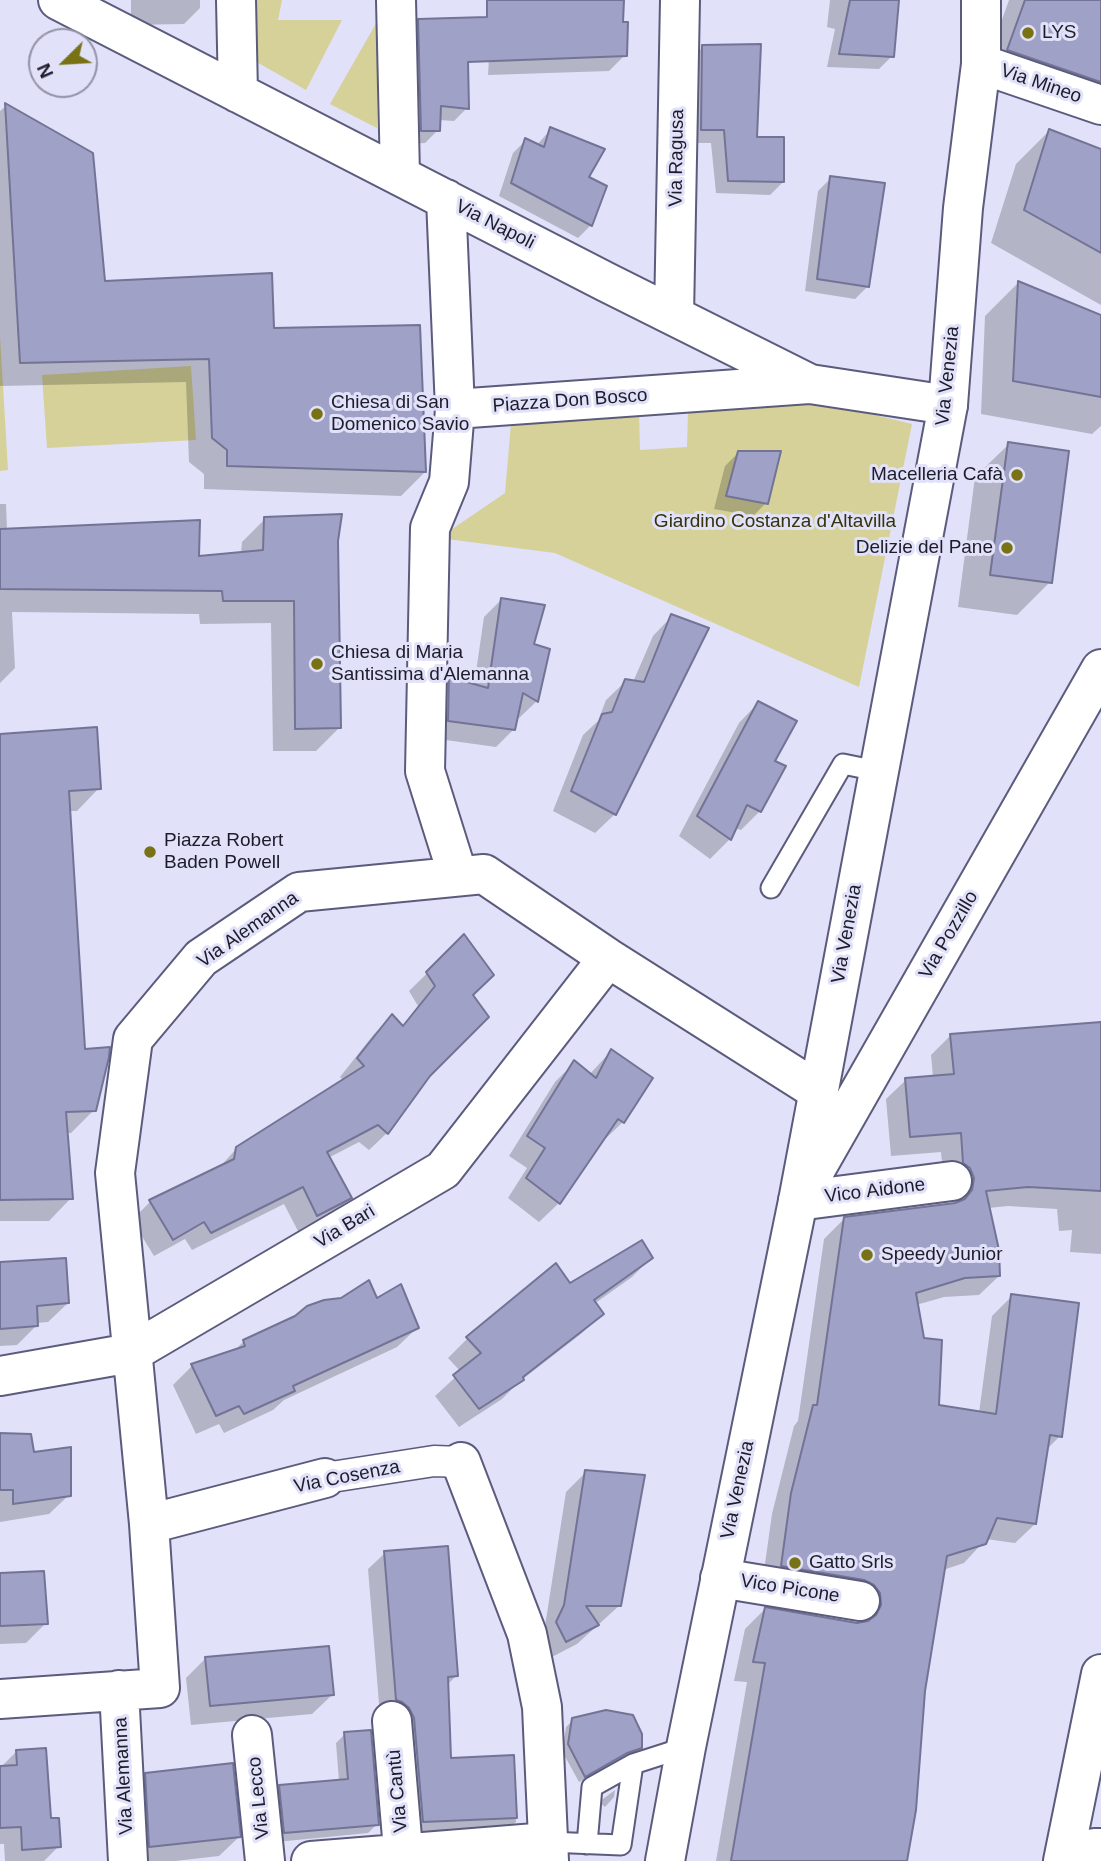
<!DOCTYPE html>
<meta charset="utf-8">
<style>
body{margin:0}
#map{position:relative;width:1101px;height:1861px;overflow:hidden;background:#e1e1f9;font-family:Arial,sans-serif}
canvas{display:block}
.north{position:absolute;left:28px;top:28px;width:70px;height:70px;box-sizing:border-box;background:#e1e1f9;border:2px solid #9392a6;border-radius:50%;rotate:246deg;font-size:19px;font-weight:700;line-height:28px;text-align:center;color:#1d1c2a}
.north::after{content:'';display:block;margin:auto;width:24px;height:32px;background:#797214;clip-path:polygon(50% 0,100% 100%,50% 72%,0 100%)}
</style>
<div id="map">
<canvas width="1101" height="1861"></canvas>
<div class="north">N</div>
</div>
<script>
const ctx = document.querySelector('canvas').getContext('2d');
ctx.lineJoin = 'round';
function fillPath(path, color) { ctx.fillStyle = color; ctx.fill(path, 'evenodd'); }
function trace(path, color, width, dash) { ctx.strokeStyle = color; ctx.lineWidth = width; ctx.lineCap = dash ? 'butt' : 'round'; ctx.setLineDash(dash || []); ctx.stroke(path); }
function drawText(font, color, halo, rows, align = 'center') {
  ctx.font = font + ' Arial,sans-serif'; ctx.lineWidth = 6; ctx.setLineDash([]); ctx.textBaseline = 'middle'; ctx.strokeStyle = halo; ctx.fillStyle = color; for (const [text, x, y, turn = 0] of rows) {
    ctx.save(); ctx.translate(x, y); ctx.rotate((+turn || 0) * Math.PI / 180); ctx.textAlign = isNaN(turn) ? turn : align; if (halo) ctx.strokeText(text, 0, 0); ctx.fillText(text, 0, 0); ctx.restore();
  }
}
const green = new Path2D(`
 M253 0H282L278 20H342L306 90 253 60Z
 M378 20 377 128 330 104Z
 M0 336 8 470 0 471Z
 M191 366 196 440 47 448 42 375Z
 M825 403 912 424 859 687 555 553 439 538 505 493 511 424 639 411 640 450 687 447 688 410Z`);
const shadow = new Path2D(`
 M131 0H200V8L184 24 131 25Z
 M558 0H622L621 23 625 55 609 71 488 75 490 41Z
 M830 0H897L892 56 879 69 827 67 835 29 827 27Z
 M1009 0H1101V125L982 76Z
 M419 21 467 108 454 121 439 120 438 130 425 143 408 144 406 34Z
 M703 47 783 182 770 195 716 193 711 143H688L689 60Z
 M6 106 103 282 272 329 425 472 401 496 204 489V474L189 462 186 382 0 386V111Z
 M551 129 587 178 591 225 578 238 499 196 513 153 526 140 537 145Z
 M1049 131 1101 151V305L991 243 1016 164Z
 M831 178 868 286 855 299 805 291 818 191Z
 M1018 283 1101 317V426L1092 434 981 414 985 316Z
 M1009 444 1050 582 1017 615 958 607 975 477Z
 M738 453 766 503 753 516 714 509 725 466Z
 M0 504H6L7 530 198 558 241 553 242 542 265 519 337 541 340 727 316 751H273L271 623 200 624 199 614 12 612 15 668 0 683Z
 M502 599 532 645 537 701 519 718 516 717 514 729 496 747 431 738 432 696 449 679 474 686 484 617Z
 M672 616 615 814 595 833 553 811 583 735 598 721 606 700 626 681 633 682 653 636Z
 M758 703 772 762 760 811 741 830 735 828 730 839 710 859 679 836 739 723Z
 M0 736 99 788 77 811H68L83 1051 94 1110 71 1133H66L71 1198 49 1221H0Z
 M464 937 428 1075 387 1133 369 1150 359 1142 328 1158 350 1198 332 1216 299 1233 284 1204 192 1250 185 1239 154 1256 132 1220 150 1202 218 1169 237 1148 344 1081 340 1077 374 1034 392 1016 402 1026 418 1006 409 991Z
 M1101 1024V1254L1070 1252 1072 1230 1059 1231 1057 1209 1008 1206 988 1208 999 1276 979 1295 944 1297 916 1305 937 1407 979 1413 992 1316 1012 1296 1060 1436 1046 1450 1035 1524 1015 1543 986 1539 964 1563 943 1570 924 1691 906 1861H716L747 1682 734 1681 745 1629 765 1609 862 1624 861 1613 762 1585 772 1514 794 1426 798 1421 824 1239 844 1219 954 1205 955 1198 944 1183 941 1152 891 1156 886 1099 906 1080 933 1077 931 1055 951 1035Z
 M611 1051 623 1122 603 1141 602 1140 559 1203 539 1222 508 1198 527 1168 509 1156 555 1082 574 1063 589 1075Z
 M651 1258 632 1277 594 1304 601 1314 582 1333 519 1382 502 1399 459 1427 435 1396 461 1372 448 1358 467 1339 556 1265 569 1285Z
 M0 1264 68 1303 48 1322 36 1323V1326L17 1345 0 1346Z
 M377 1300 417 1328 397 1347 284 1400 273 1410 224 1433 219 1424 196 1434 173 1385 192 1366 234 1351 244 1341Z
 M0 1435 33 1454 69 1495 49 1514 0 1522Z
 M586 1472 620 1605 577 1644 546 1660 537 1643 545 1626 566 1492Z
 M385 1553 456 1676 446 1686 450 1760 513 1758 516 1822 499 1838 407 1846 380 1716 368 1569Z
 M0 1575 46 1623 26 1643 0 1644Z
 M206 1658 332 1695 312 1714 191 1725 186 1678Z
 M573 1720 640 1747 633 1754 619 1759 579 1782 562 1751 566 1727Z
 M345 1734 377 1824 368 1833 276 1842 271 1796 280 1786 339 1781 336 1743Z
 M17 1751 59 1846 44 1861H5L4 1844H0V1768Z
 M146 1775 239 1837 219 1856 175 1861H130L127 1795Z
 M615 1790 614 1797 605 1807 599 1802Z`);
const building = new Path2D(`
 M487 0H624L623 22H628L627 56 468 62 469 109 441 106 440 131H421L418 19 487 17Z
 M850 0H899L894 57 839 54Z
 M1025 0H1101V82L1007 50Z
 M761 44 757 137H784V182L728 181 724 130H701L702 45Z
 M5 103 93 153 105 281 272 273 274 328 420 325 426 472 227 466V450L212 438 209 359 20 363Z
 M550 127 605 149 589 177 607 186 592 226 511 183 525 138 544 147Z
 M1049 129 1101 149V253L1024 210Z
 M830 176 885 183 869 287 817 279Z
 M1018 281 1101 315V397L1013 381Z
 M1008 442 1069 451 1052 583 990 575Z
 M738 451H781L768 504 726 496Z
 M342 514 338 541 341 728 295 729 294 601H223L222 591 0 589V529L200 520 199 556 263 550 264 517Z
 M501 598 545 605 534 644 550 649 538 702 523 693 515 730 448 721 449 677 488 688Z
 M671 614 709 628 616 815 571 791 602 714 612 712 625 679 644 682Z
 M758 701 797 721 775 761 786 766 761 812 747 805 731 840 697 816Z
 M97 727 101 789 69 791 85 1049 110 1047 109 1057 96 1111 66 1112 73 1199 0 1200V734Z
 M464 934 494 975 473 995 489 1017 430 1076 388 1134 378 1125 327 1152 352 1198 317 1216 303 1187 211 1233 204 1222 173 1240 149 1200 234 1159 236 1147 364 1066 357 1058 392 1014 403 1026 435 986 426 972Z
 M1101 1022V1191L1028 1187 986 1191 999 1250 1000 1276 965 1278 916 1293 924 1338 942 1340 939 1405 996 1414 1011 1294 1079 1303 1062 1437 1050 1435 1036 1524 997 1518 986 1544 947 1556 925 1691 916 1810 907 1861H731L765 1663 753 1662 765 1607 857 1623 868 1621 876 1615 881 1605 880 1593 874 1585 864 1580 781 1566 791 1493 813 1405H817L844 1217 955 1203 965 1199 972 1190 974 1178 970 1168 963 1163 961 1133 910 1137 905 1078 954 1074 950 1034Z
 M611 1049 653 1078 624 1123 618 1119 560 1204 526 1178 545 1148 527 1136 574 1060 596 1078Z
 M642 1240 653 1258 594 1300 604 1314 523 1377 524 1380 479 1409 453 1375 481 1353 466 1337 556 1263 570 1283Z
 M66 1258 69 1303 37 1306 38 1326 0 1329V1262Z
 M369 1280 377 1298 401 1284 419 1328 293 1386 295 1391 244 1414 239 1406 216 1416 191 1364 245 1346 243 1340 295 1316 307 1306 324 1300 341 1298Z
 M0 1433 31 1434 34 1452 71 1447V1496L13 1504V1490H0Z
 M585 1470 645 1475 621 1606H586L599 1625 566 1642 556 1622 564 1605Z
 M448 1546 458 1676 448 1677 451 1758 514 1755 517 1818 423 1822 414 1718 409 1708 402 1702 396 1700 384 1551Z
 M44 1571 48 1624 0 1626V1573Z
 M329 1646 334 1695 210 1706 205 1657Z
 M606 1710 633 1715 642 1734V1748L627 1753 585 1777 568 1744 572 1718Z
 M371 1730 379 1825 284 1833 279 1785 348 1779 344 1732Z
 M46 1748 51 1818H59L61 1847 22 1850 21 1827 0 1828V1766L17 1765 16 1750Z
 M233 1763 241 1837 149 1847 145 1773Z`);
const service = new Path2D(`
 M771 888 843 764 877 771
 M548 1842 621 1845 633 1764 686 1747
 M587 1844 592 1787 633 1764`);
const pedestrian = new Path2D(`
 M325 1478 434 1461 461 1462`);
const minor = new Path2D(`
 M58 0 606 282 810 384 948 405
 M236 0 238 93
 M396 0 400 175
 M981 64 1101 105
 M446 199 455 409 449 482 430 528 425 771 458 876
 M674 316 680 0
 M455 409 809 384
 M802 1193 1101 669
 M798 1201 952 1181
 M0 1376 131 1353 443 1170 608 958
 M461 1462 527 1634 542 1707 549 1861
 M149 1524 115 1173 133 1039 201 958 299 892 484 874 608 958 818 1091
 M720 1578 860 1601
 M119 1690 128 1861
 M0 1699 160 1688 149 1524 325 1478
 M392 1721 404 1861
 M252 1735 265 1861
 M311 1861 548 1842`);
const tertiary = new Path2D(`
 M1063 1861 1101 1674
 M1072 1861 1094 1848H1101`);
const primary = new Path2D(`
 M665 1861 686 1747 798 1201 948 405 963 208 981 64V0`);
const markers = [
 [1028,33,7,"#797214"],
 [317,414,7,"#797214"],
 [1017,475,7,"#797214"],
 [1007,548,7,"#797214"],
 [317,664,7,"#797214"],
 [150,852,7,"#797214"],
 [867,1255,7,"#797214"],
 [795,1563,7,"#797214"]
];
const poiNames = [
 ["LYS",1042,33],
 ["Chiesa di San",331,403],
 ["Domenico Savio",331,425],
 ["Macelleria Cafà",1003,475,"right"],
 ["Delizie del Pane",993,548,"right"],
 ["Chiesa di Maria",331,653],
 ["Santissima d'Alemanna",331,675],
 ["Piazza Robert",164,841],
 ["Baden Powell",164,863],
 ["Speedy Junior",881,1255],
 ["Gatto Srls",809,1563]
];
const streetNames = [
 ["Via Mineo",1041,84,19],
 ["Via Ragusa",677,158,-89],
 ["Via Napoli",495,225,27],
 ["Via Venezia",948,376,-84],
 ["Piazza Don Bosco",570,401,-4],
 ["Via Alemanna",248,930,-35],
 ["Via Venezia",847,934,-80],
 ["Via Pozzillo",949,935,-60],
 ["Vico Aidone",875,1191,-7],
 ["Via Bari",345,1227,-31],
 ["Via Cosenza",347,1477,-11],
 ["Via Venezia",738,1490,-78],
 ["Vico Picone",790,1589,9],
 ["Via Alemanna",124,1776,-93],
 ["Via Cantù",398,1791,-95],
 ["Via Lecco",259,1798,-96]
];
const parkNames = [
 ["Giardino Costanza d'Altavilla",775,522]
];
fillPath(green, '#d5d199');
fillPath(shadow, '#0003');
fillPath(building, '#a0a1c6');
trace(building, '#737396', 2);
trace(service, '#5b5b7d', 23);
trace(pedestrian, '#5b5b7d', 33);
trace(minor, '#5b5b7d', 42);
trace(tertiary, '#5b5b7d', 42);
trace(primary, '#5b5b7d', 42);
trace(service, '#fff', 19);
trace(pedestrian, '#fff', 30);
trace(minor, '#fff', 38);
trace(tertiary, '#fff', 38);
trace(primary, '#fff', 38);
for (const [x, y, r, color] of markers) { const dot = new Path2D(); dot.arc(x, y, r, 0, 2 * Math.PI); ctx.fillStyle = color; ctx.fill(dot); trace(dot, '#e1e1f9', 2.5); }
drawText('19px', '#1d1c2a', '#e1e1f9', poiNames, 'left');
drawText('19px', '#1d1c2a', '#e1e1f9', streetNames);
drawText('19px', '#36330c', '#e1e1f9', parkNames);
</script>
